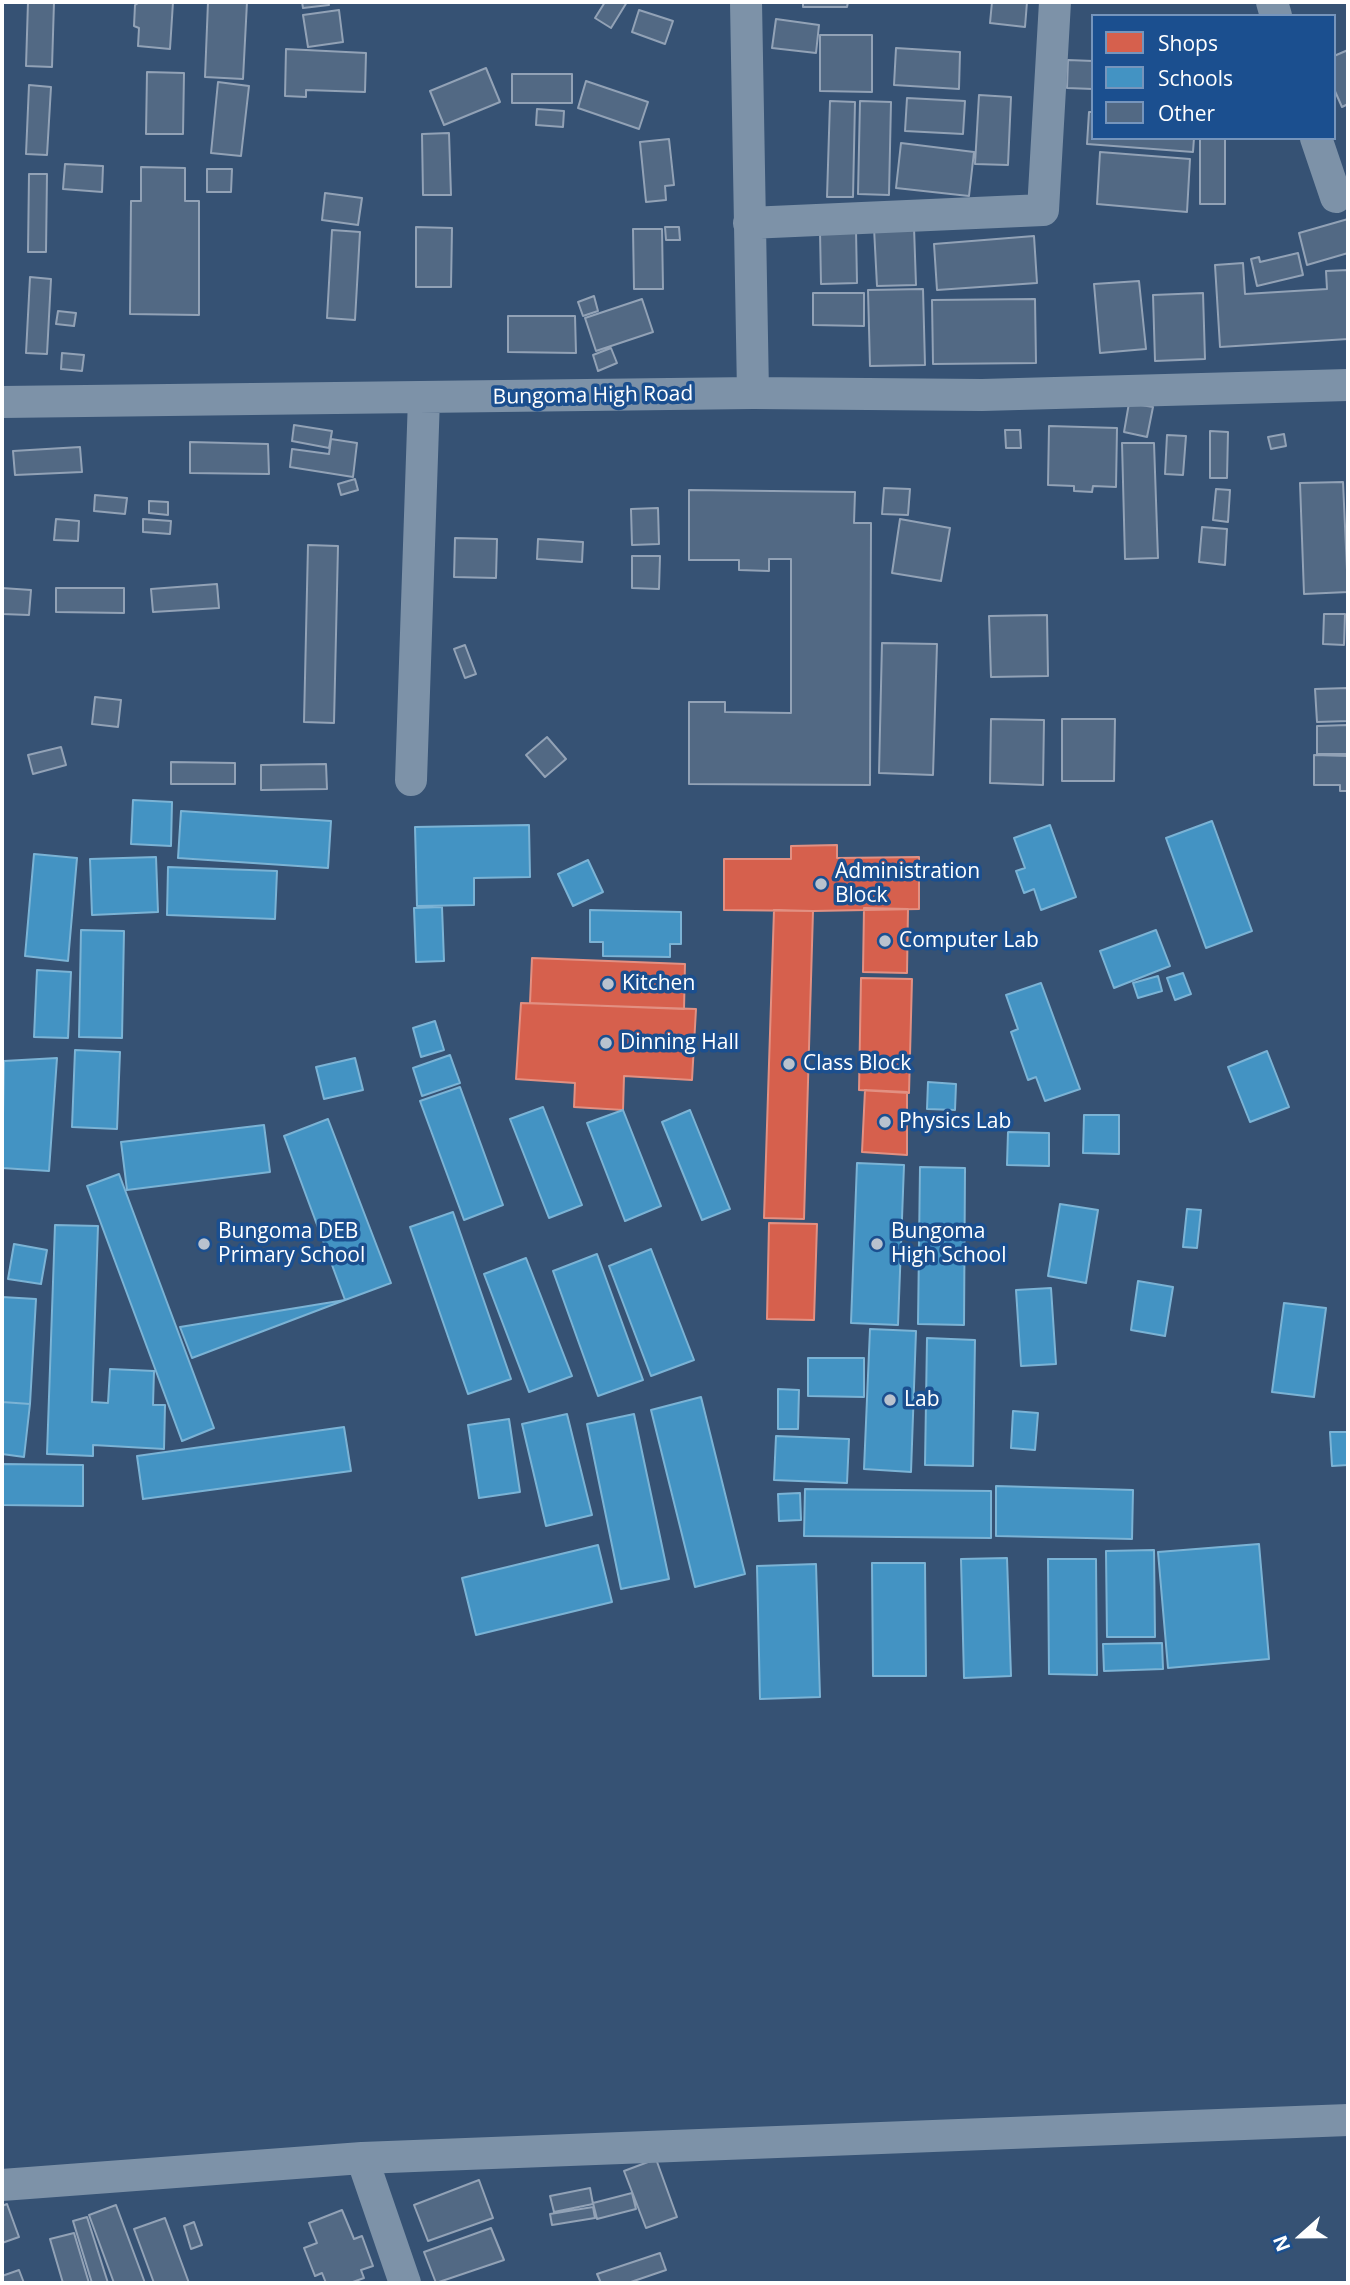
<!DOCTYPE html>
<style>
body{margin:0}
#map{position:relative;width:1350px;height:2285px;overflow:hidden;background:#365274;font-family:"Open Sans",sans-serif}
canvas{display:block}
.frame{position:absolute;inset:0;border:4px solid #fff;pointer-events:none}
.legend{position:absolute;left:1091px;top:14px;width:245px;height:126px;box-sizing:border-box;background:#1b4f8f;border:2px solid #7695bc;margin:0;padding:9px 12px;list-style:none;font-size:21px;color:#fff}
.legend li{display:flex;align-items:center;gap:14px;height:35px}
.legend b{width:35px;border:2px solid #7695bc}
.north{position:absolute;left:1266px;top:2201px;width:70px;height:70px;-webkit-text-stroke:5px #1b4f8f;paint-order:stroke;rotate:249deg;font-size:19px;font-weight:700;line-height:28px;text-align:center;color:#fff}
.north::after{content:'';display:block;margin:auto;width:24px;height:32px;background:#fff;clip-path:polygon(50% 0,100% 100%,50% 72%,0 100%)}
</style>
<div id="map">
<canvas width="1350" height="2285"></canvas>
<div class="frame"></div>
<ul class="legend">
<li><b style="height:19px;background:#d6604d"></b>Shops</li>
<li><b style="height:19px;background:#4393c3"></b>Schools</li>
<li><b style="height:19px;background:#526984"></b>Other</li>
</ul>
<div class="north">N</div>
</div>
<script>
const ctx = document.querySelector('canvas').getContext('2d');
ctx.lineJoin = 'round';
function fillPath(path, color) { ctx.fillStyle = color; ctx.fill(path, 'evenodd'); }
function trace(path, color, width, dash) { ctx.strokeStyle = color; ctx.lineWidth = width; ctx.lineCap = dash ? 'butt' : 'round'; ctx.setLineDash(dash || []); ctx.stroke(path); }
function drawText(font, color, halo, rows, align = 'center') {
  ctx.font = font + ' "Open Sans",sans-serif'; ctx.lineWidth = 7; ctx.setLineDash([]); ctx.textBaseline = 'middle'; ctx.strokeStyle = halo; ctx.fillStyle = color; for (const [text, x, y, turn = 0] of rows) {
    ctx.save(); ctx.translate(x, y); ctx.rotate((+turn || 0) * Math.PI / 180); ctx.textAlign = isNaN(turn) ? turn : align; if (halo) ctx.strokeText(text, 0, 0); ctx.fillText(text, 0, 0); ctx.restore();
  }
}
const shops = new Path2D(`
 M837 845V858L919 857V909L813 911 724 910V859H791V846Z
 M864 908 908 909 907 973 863 972Z
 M774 910 813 911 804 1219 764 1218Z
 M532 958 685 964 684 1009 530 1003Z
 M861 978 912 979 909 1093 859 1090Z
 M521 1003 696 1009 692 1080 624 1076 623 1110 574 1107 575 1083 516 1079Z
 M865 1090 907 1092V1155L862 1152Z
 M769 1223 817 1224 814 1320 767 1319Z`);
const schools = new Path2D(`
 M133 800 172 802 171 846 131 844Z
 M181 811 331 821 328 868 178 858Z
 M1212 821 1252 931 1206 948 1166 838Z
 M529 825 530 877 474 878V905L417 906 415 827Z
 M1050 825 1076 897 1041 910 1034 889 1024 893 1016 871 1025 868 1014 838Z
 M34 854 77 858 68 961 25 956Z
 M156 857 158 912 92 915 90 859Z
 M588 860 603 892 573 906 558 874Z
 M168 867 277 871 275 919 167 915Z
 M442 907 444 961 416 962 414 908Z
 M590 910 681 912V944H670V957L603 956V942H590Z
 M81 930 124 931 122 1038 79 1037Z
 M1156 930 1170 966 1114 988 1100 951Z
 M37 970 71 972 68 1038 34 1037Z
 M1183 973 1191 994 1175 1000 1167 978Z
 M1158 976 1162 991 1138 998 1133 983Z
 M1041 983 1080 1089 1045 1101 1036 1077 1028 1080 1011 1032 1018 1029 1006 995Z
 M435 1021 444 1050 421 1057 413 1028Z
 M75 1050 120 1052 117 1129 72 1127Z
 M1267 1051 1289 1107 1250 1122 1228 1067Z
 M450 1055 460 1083 422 1096 413 1068Z
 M57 1058 49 1171 2 1168 4 1061Z
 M355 1058 363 1090 324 1099 316 1067Z
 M928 1082 956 1084 955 1110 927 1109Z
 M460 1087 503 1205 464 1220 420 1101Z
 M543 1107 582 1205 549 1218 510 1119Z
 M623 1110 661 1206 625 1221 587 1123Z
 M690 1110 730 1209 702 1220 662 1122Z
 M1084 1115H1119V1154L1083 1153Z
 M328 1119 391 1283 345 1300 284 1136Z
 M264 1125 270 1172 127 1190 121 1142Z
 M1008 1132 1049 1133V1166L1007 1165Z
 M857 1163 904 1165 898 1325 851 1323Z
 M920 1167 965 1168 964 1325 918 1324Z
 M119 1174 214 1428 182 1441 87 1186Z
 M1060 1204 1098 1210 1086 1283 1048 1276Z
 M1187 1209 1201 1210 1197 1248 1183 1247Z
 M453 1212 511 1379 468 1394 410 1227Z
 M55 1225 98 1226 92 1402 108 1403 110 1369 154 1371 153 1405H165L164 1449 93 1445V1456L47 1454Z
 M14 1244 47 1250 41 1284 8 1279Z
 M651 1249 694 1360 651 1376 609 1266Z
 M597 1254 643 1380 598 1396 553 1271Z
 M526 1258 572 1376 529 1392 484 1274Z
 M1138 1281 1173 1287 1165 1336 1131 1330Z
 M1051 1288 1056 1364 1021 1366 1016 1290Z
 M2 1297 36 1299 30 1404 2 1402Z
 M345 1300 192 1358 180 1327Z
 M1284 1303 1326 1308 1314 1397 1272 1392Z
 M870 1329 916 1331 911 1472 864 1469Z
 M927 1338 975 1340 973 1466 925 1465Z
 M808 1358H864V1397L808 1396Z
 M778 1389 799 1390 798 1429H778Z
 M701 1397 745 1574 695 1587 651 1410Z
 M2 1402 30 1404 24 1457 2 1454Z
 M1013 1411 1038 1413 1035 1450 1011 1448Z
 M567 1414 592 1515 546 1526 522 1424Z
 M634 1414 669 1579 621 1589 587 1424Z
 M509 1419 520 1492 479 1498 468 1425Z
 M344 1427 351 1471 143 1499 137 1456Z
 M1330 1432H1348V1465L1332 1466Z
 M776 1436 849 1439 847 1483 774 1480Z
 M2 1464 83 1465V1506L2 1505Z
 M996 1486 1133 1490 1132 1539 996 1536Z
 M805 1489 991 1491V1538L804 1536Z
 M800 1493 801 1520 779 1521 778 1494Z
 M1259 1544 1269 1659 1168 1668 1158 1552Z
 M598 1545 612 1602 476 1635 462 1578Z
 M1154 1550 1155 1637H1107L1106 1551Z
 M1007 1558 1011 1676 964 1678 961 1559Z
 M1048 1559H1096L1097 1675 1049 1674Z
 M872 1563H925L926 1676H873Z
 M816 1564 820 1697 760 1699 757 1566Z
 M1162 1643 1163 1669 1104 1671 1103 1644Z`);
const building = new Path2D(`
 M28 2H54L52 67 26 66Z
 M140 2H173L170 49 138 46 139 28 134 26 135 5Z
 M208 2H247L243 79 205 77Z
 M302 2H328L329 5 303 8Z
 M605 2H627L611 28 595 18Z
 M803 2H848L847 7H803Z
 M992 2H1027L1025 27 990 23Z
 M339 10 343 42 308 47 303 15Z
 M639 10 673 21 665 44 632 32Z
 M776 19 819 25 816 53 772 48Z
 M820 35H872V92L820 91Z
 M896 48 960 52 959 89 894 85Z
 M286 49 366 53 365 92 306 90V97L285 96Z
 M1348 50V104L1342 107 1334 89V56Z
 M1068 60 1093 61V89L1067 88Z
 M486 68 500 102 444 125 430 91Z
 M147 72 184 73 183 134H146Z
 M512 74H572V103H512Z
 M586 81 648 102 639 129 578 108Z
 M218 82 249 86 241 156 211 153Z
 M29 85 51 87 47 155 26 154Z
 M979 95 1011 97 1008 165 975 164Z
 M907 98 965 101 963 134 905 131Z
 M830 101 855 102 853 197H827Z
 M860 101 891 102 889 195 858 194Z
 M537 109 564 111 563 127 536 125Z
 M1089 112H1093V138H1194L1193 152 1087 144Z
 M449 133 451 195H423L422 134Z
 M1200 138H1225V204H1200Z
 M669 139 674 185 665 186 666 200 646 202 640 142Z
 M901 143 974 152 969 196 896 188Z
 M1100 152 1190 159 1187 212 1097 204Z
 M65 164 103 166 102 192 63 189Z
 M141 167 185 168V201H199V315L130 314 131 201H141Z
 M207 169H232L231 192H207Z
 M29 174H47L46 252H28Z
 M325 193 362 198 358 225 322 220Z
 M1348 219V253L1307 265 1299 233Z
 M416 227 452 228 451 287H416Z
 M665 227H679L680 240H666Z
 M914 227 916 285 877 286 874 228Z
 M633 229H662L663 289H634Z
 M856 229 857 283 821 284 820 231Z
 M332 230 360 232 355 320 327 318Z
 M1034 236 1037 283 937 290 934 244Z
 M1298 253 1303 275 1257 286 1251 259 1259 257 1260 262Z
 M1243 263 1245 294 1327 289 1326 271 1348 270V339L1220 347 1215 265Z
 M30 277 51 279 47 354 26 353Z
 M1139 281 1146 349 1100 353 1094 284Z
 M923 289 925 365 870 366 868 290Z
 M813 293H864V326L813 325Z
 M1203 293 1205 359 1155 361 1153 295Z
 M594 296 598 311 583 316 578 302Z
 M642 299 653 332 596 351 585 318Z
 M1035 299 1036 363 933 364 932 300Z
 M58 311 76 313 74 326 56 324Z
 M508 316H575L576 353 508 352Z
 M611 348 617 363 598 371 593 355Z
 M62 353 84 355 82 371 61 369Z
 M1129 403 1153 407 1147 437 1124 432Z
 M294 425 332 431 329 448 292 441Z
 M1049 426 1117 428 1116 487 1093 486 1092 492 1074 491V486L1048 485Z
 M1005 430H1020L1021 448H1006Z
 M1210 431 1228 432 1227 478H1210Z
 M1284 434 1286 446 1271 449 1268 437Z
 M1167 435 1186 436 1183 475 1165 474Z
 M331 439 357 443 353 477 290 467 292 449 329 454Z
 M190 442 268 444 269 474 190 473Z
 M1122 443H1154L1158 558 1125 559Z
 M80 447 82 472 15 475 13 451Z
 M355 479 358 490 341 495 338 484Z
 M1343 482 1348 592 1304 594 1300 483Z
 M884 488 910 489 908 515 882 514Z
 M1216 489 1230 490 1228 522 1213 520Z
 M689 490 855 492 854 523H871L870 785 689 784V702H725V712L791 713V559H769V571L739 570V560H689Z
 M95 495 127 498 125 514 94 511Z
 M149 501 168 502V515L149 513Z
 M658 508 659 544 632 545 631 509Z
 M56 519 79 521 78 541 54 540Z
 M143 519 171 521 170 534 143 532Z
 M900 519 950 528 941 581 892 573Z
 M1202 527 1227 529 1225 565 1199 562Z
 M455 538 497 539 496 578 454 577Z
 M538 539 583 542 582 562 537 559Z
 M308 545 338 546 334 723 304 722Z
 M632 556H660L659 589 632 588Z
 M217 584 219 608 153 612 151 589Z
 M2 588 31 590 29 615 2 614Z
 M56 588H124V613L56 612Z
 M1324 614H1345L1344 645 1323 644Z
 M1047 615 1048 676 991 677 989 616Z
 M882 643 937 644 933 775 879 773Z
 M465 645 476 674 465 678 454 649Z
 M1348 688V721L1317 722 1315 689Z
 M95 697 121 700 118 727 92 724Z
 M991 719 1044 720 1043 785 990 783Z
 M1062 719H1115L1114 781H1062Z
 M1348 725V754H1317V726Z
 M547 737 566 759 545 777 526 755Z
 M61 747 66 765 33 774 28 755Z
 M1314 755 1348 756V791H1340V785H1314Z
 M171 762 235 763V784H171Z
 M326 764 327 789 261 790V765Z
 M656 2159 677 2217 646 2228 624 2171Z
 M479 2180 493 2218 428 2241 414 2205Z
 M590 2188 593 2204 554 2212 550 2196Z
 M632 2193 636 2209 597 2219 593 2203Z
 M7 2204 19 2237 2 2243V2206Z
 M116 2205 145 2283H114L89 2215Z
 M593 2207 595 2218 552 2225 550 2214Z
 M342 2210 354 2239 362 2236 373 2266 361 2270 364 2278 350 2283H326L322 2273 315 2276 304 2248 317 2243 309 2223Z
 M87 2217 108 2283H92L73 2221Z
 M165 2218 189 2283H154L134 2229Z
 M194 2222 202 2245 191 2249 184 2226Z
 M491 2228 504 2260 436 2283 424 2252Z
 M74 2233 89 2283H63L50 2239Z
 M660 2253 666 2270 628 2283H601L597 2274Z
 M19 2270 24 2283H2V2276Z`);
const street = new Path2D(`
 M746 2 753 393
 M1272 2 1276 16
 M1316 138 1336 197
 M749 223 1043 210 1055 2
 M2 402 753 393 982 395 1348 385
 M411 780 424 398
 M362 2158 405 2283
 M2 2185 362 2158 1348 2120`);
const markers = [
 [821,884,7,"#b9c2ce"],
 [885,941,7,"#b9c2ce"],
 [608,984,7,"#b9c2ce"],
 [606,1043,7,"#b9c2ce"],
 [789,1064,7,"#b9c2ce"],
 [885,1122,7,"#b9c2ce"],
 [204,1244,7,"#b9c2ce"],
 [877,1244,7,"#b9c2ce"],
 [890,1400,7,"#b9c2ce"]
];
const streetNames = [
 ["Bungoma High Road",593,396,-1]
];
const poiNames = [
 ["Administration",835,872],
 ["Block",835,896],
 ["Computer Lab",899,941],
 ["Kitchen",622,984],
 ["Dinning Hall",620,1043],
 ["Class Block",803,1064],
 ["Physics Lab",899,1122],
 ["Bungoma DEB",218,1232],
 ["Primary School",218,1256],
 ["Bungoma",891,1232],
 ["High School",891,1256],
 ["Lab",904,1400]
];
fillPath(shops, '#d6604d');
trace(shops, '#e29082', 2);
fillPath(schools, '#4393c3');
trace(schools, '#7bb3d5', 2);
fillPath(building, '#526984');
trace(building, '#92a2b6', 2);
trace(street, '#7d92a8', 32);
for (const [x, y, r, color] of markers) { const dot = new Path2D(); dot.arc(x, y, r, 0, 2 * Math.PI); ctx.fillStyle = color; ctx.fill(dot); trace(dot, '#1b4f8f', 2.5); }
drawText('21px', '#fff', '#1b4f8f', streetNames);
drawText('21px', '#fff', '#1b4f8f', poiNames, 'left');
</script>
